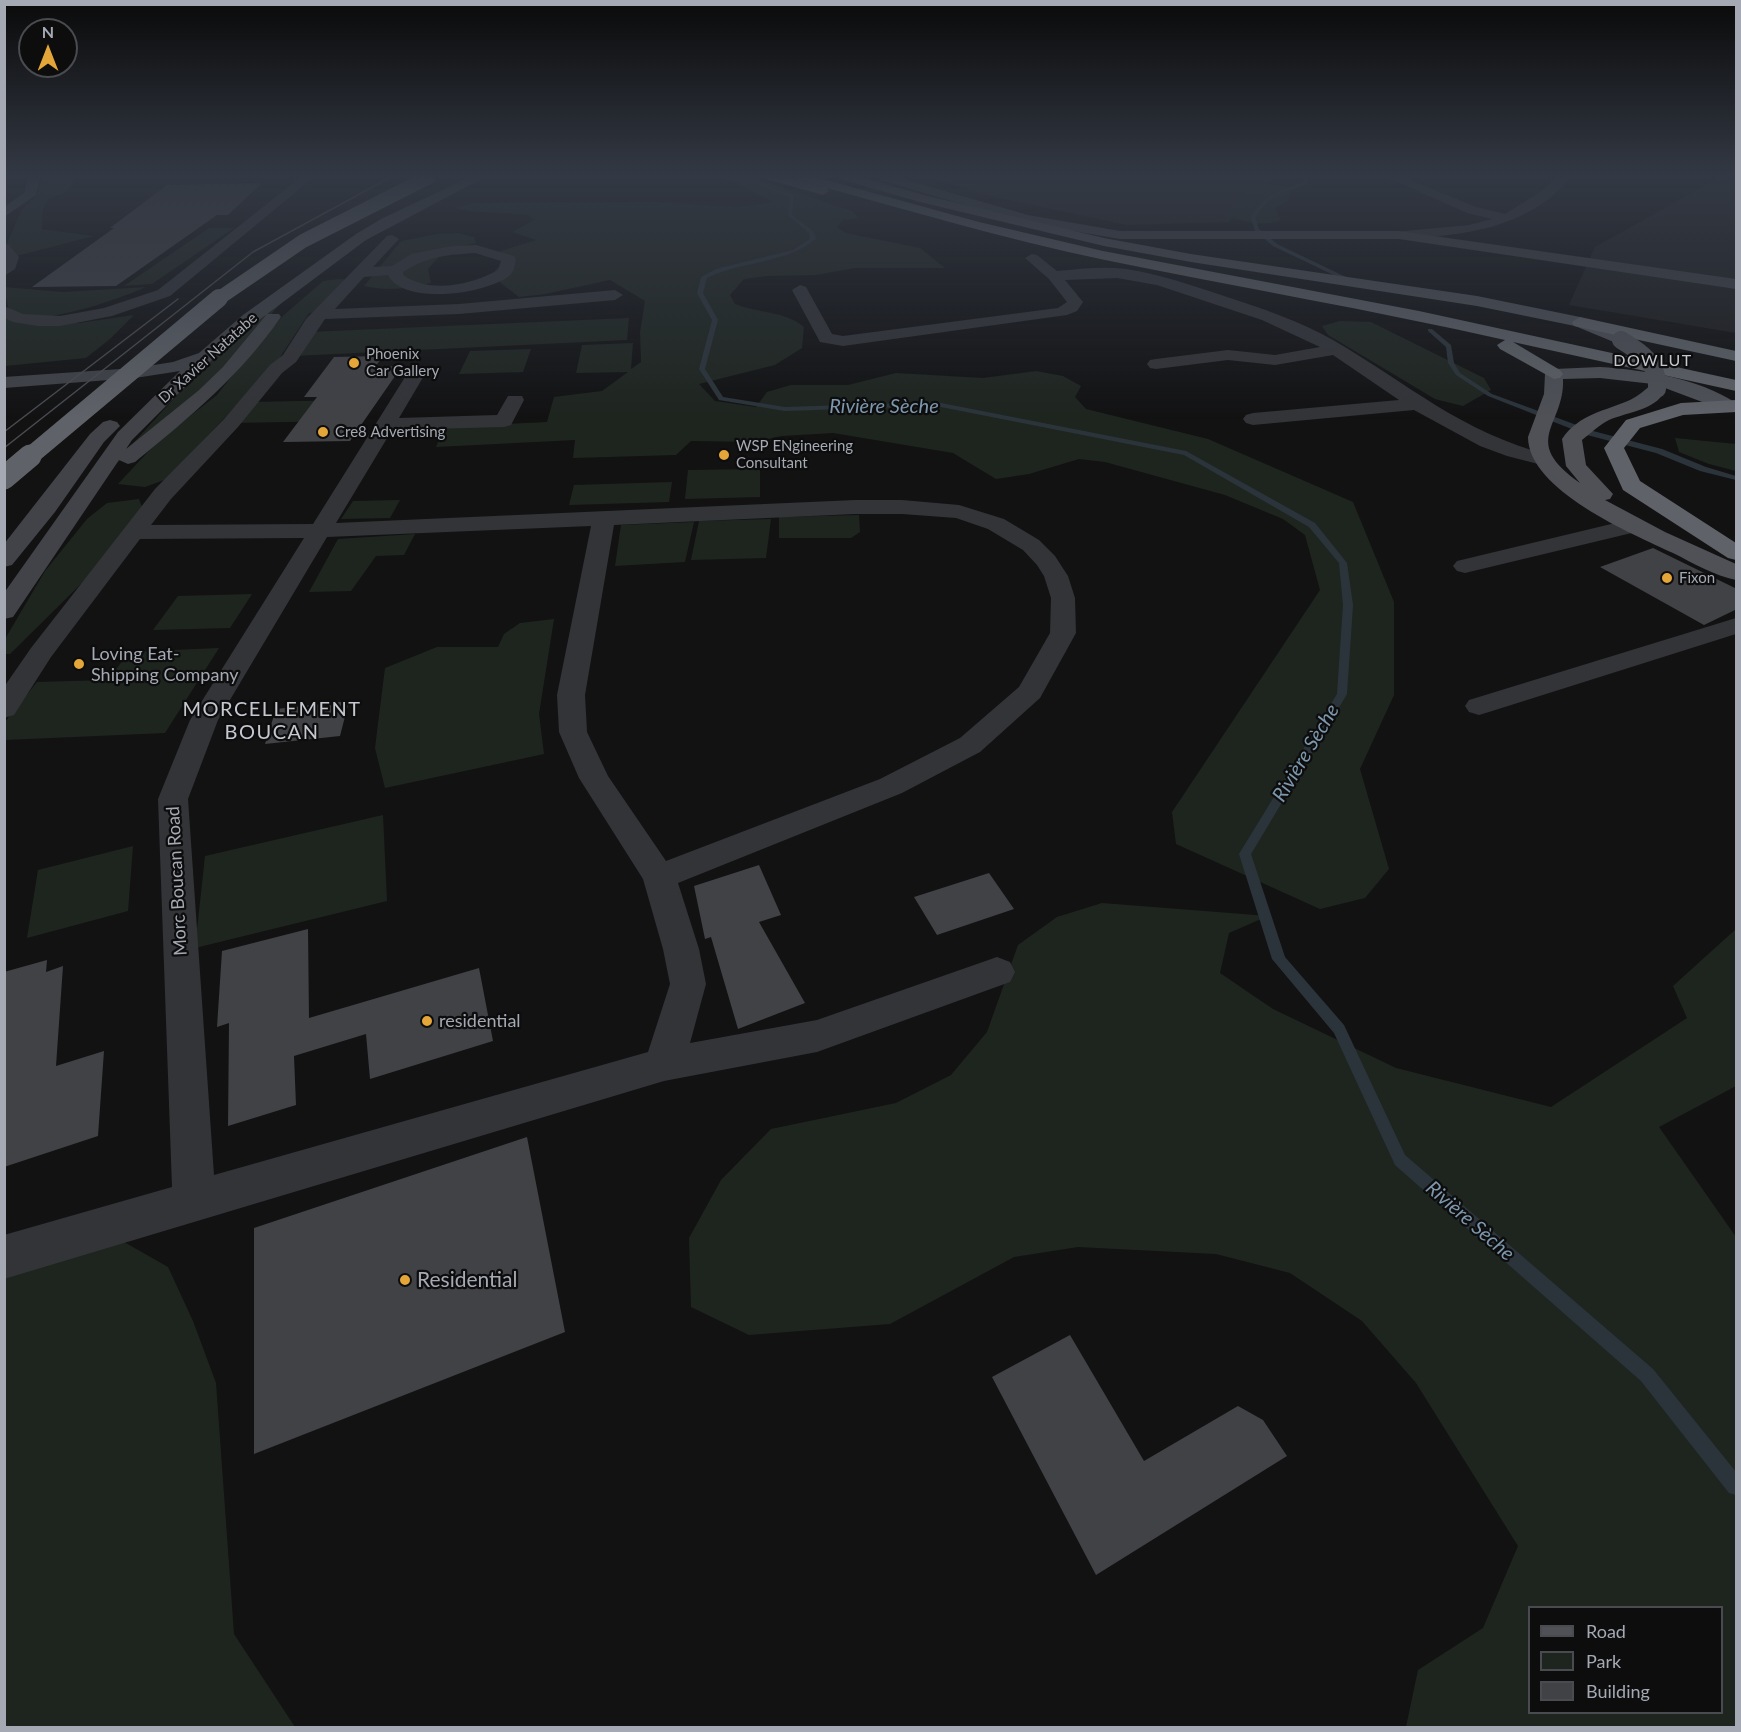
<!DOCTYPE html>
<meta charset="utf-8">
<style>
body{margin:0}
#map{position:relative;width:1741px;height:1732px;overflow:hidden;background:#121213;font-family:Lato,sans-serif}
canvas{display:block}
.frame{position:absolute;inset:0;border:6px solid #a4a9b3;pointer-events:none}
.legend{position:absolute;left:1528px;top:1606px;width:195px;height:108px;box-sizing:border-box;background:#0d0d0e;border:2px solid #494b50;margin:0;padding:8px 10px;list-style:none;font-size:18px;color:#a4a9b3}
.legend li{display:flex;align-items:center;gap:12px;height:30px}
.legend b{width:30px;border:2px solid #494b50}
.north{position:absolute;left:18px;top:18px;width:60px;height:60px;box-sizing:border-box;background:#0d0d0e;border:2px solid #494b50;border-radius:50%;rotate:0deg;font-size:16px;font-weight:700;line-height:24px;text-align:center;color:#a4a9b3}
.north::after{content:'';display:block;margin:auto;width:21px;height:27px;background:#e4a639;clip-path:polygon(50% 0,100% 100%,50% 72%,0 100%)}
</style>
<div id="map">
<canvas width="1741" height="1732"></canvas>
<div class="frame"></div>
<ul class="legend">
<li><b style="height:8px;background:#4f5157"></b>Road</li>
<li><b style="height:16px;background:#1e251f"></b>Park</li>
<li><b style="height:16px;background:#414246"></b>Building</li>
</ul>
<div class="north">N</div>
</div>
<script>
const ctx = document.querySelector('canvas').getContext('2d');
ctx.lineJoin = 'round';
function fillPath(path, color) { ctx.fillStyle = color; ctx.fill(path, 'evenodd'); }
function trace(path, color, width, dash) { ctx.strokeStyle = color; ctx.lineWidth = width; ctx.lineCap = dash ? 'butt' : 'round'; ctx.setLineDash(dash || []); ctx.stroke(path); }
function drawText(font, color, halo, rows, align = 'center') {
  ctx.font = font + ' Lato,sans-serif'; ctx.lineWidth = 4.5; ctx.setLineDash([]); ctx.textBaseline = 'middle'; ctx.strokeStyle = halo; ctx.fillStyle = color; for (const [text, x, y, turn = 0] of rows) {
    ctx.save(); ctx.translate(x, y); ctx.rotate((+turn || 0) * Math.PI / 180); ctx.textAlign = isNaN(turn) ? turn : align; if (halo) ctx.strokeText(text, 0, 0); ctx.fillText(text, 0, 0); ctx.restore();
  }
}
const built = new Path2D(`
 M927 177H1275L1229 222 1127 225 990 196Z
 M1720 177H1736V333L1569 305 1595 247Z`);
const green = new Path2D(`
 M43 177H76L67 192 48 199 43 210 42 229 94 236 5 259 4 250 21 211 36 196Z
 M724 177H751L852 211 859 218 843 220 837 227 846 233 920 248 945 268H855L815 275 767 276 744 279 730 295 735 304C757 313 786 311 804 327L802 348 775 365 699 384 715 401 756 407 767 392 791 385H848L896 373 983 378 1036 371 1063 376 1081 386 1075 397 1086 409 1208 439 1353 502 1394 602V695L1360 769 1389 869 1365 898 1320 909 1176 844 1172 812 1320 590 1305 535 1283 519 1225 495 1105 462 1079 459 1029 474 996 479 953 453 833 433 782 436 754 442 691 441 676 455 573 458 575 440 436 447 444 427 547 422 554 397 602 391 628 372 576 373 582 345 633 343 631 369 641 362 640 332 645 301 610 280 545 294 519 297 493 277 496 269 509 262 495 257 500 251 536 240 512 232 534 220 528 215 468 211 454 208 472 203 657 202 737 207 773 202Z
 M1262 184 1297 188 1292 190 1288 201 1275 208 1281 220C1266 227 1245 222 1230 217L1227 211C1239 202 1248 190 1262 184Z
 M209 228H234L152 284 124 286Z
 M458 233 474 237 476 243C451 248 445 249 428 269L431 283C407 289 388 291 364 286L401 241 437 234Z
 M339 279 352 280 323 312 309 313 277 362 167 479 145 487 118 484 159 440 217 395 257 344 284 315 323 281Z
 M4 287 63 292 146 287C111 302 78 312 41 318L79 323 134 315 110 339 86 358 5 366V314L9 311Z
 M283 301C265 319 253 341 236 358 197 397 155 431 113 466 166 407 218 347 283 301Z
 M629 318 627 340 294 356 309 332Z
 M1340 321 1371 322 1484 378 1491 390 1463 406 1435 399 1328 335 1322 326Z
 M531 349 523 372 459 374 470 351Z
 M355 400 340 421 231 423 250 402Z
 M1675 438 1736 444V471L1709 464 1679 452Z
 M760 469V497L685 499 688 470Z
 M672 482 669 502 569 505 574 485Z
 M139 499 142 507 87 578 10 654H5V639L45 571 87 519 107 503Z
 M400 500 390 518 341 519 353 501Z
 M859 515 860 532 851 538H779V517Z
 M771 519 766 558 691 560 699 521Z
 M694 522 685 562 615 566 621 525Z
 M415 534 404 555 376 556 351 591 309 592 338 539Z
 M252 594 230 628 153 630 178 596Z
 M554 619 539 714 544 754 385 788 375 748 385 668 437 647H498L504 634 520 623Z
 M219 648 165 733 5 740 4 723 37 682 108 680 129 652Z
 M383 815 387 901 195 948 205 856Z
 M133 846 128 911 27 938 38 870Z
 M1102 903 1268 916 1229 933 1220 973 1273 1009 1396 1068 1551 1107 1687 1018 1673 986 1736 929V1086L1659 1127 1736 1237V1727H1406L1418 1670 1483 1628 1518 1546 1416 1383 1362 1321 1290 1273 1216 1254 1078 1247 1014 1257 890 1324 749 1335 691 1307 689 1238 721 1180 771 1129 896 1103 951 1075 987 1032 1018 945 1057 917ZM1530 1608H1722V1712H1530Z
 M117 1238 168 1267 193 1321 216 1383 234 1634 295 1727H5L4 1273Z`);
const stream = new Path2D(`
 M738 177H743L794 195 792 215 813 231 816 239C785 264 741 261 707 278L703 293 718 320 705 369 723 397 785 407 936 402 1186 451 1315 523 1347 563 1353 605 1347 694 1251 854 1285 957 1344 1025 1405 1155 1653 1369 1736 1472V1495L1729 1493 1641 1381 1395 1165 1334 1033 1272 959 1239 854 1337 694 1343 605 1339 563 1309 527 1184 455 936 406 785 411 719 400 699 369 712 320 697 293 701 277 716 269 793 250 810 239 809 233 788 215 790 197Z
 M1304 177H1308V183C1284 194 1269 193 1255 218L1259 229 1277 244 1350 279V281H1346L1273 246 1255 231 1251 218C1265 192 1279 193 1304 181Z
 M1428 329H1432L1451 345 1454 363 1460 373 1492 394 1593 431 1662 449 1706 467 1736 476V480L1700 471 1656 453 1587 435 1488 396 1456 375 1448 363 1446 347 1428 331Z`);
const building = new Path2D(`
 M262 183 228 215H217L116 286 32 287 114 228H110L167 185Z
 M383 356 375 367 402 366 350 441 283 442 317 397H304L334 357Z
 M1653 548 1737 589V609L1704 625 1600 567Z
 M349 701 340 736 265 744 276 709Z
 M759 865 781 915 759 922 805 1003 738 1029 711 937 705 939 694 886Z
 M989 873 1014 909 937 935 914 897Z
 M308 929 309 1018 479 968 493 1041 370 1079 366 1034 294 1056 296 1105 228 1126 229 1023 217 1027 222 951Z
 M47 960 46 972 63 966 56 1066 104 1051 98 1136 4 1167V972Z
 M527 1137 565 1332 254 1454V1228Z
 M1070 1335 1144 1461 1238 1406 1263 1420 1287 1456 1096 1575 992 1377Z`);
const street = new Path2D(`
 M301 177H314L170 296 112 316 60 326H38L13 322 4 318V306L23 314 60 316 104 308 158 290Z
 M1387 177H1403L1476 207 1505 214 1540 192 1558 177H1571C1529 229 1461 236 1399 239L1394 238 1392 235 1394 232 1469 225 1492 219 1467 213Z
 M392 235 399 239 373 267 392 266 411 254 452 246 476 245 514 256 516 259C515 265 514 272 509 276 486 294 404 306 388 275L364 277 335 309 459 304 615 290 623 295 615 300 459 314 325 319 296 362 282 373 238 427 171 499 151 525 313 524 407 374 410 370H422L425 374 399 418 497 415 508 396H522L524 400 511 425 504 427 392 430 336 523 855 500H902L959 505 1004 519 1039 540 1055 556 1068 576 1075 598 1076 633 1040 698 980 752 902 793 678 883 699 949 706 984 690 1043 817 1020 997 957 1010 962 1015 972 1010 982 817 1052 664 1081 4 1279V1235L172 1187 158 799 190 720 304 538 140 539 51 657 14 715 4 718V687L31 648 155 489 224 419 270 365 283 355 306 319 387 236ZM475 253 501 261 498 270C471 285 430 294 403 275V272C428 256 446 255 475 253ZM855 514H902L956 518 988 529 1023 550 1037 565 1044 576 1051 598 1050 633 1019 687 960 738 880 779 666 861 608 776 587 732 585 695 614 525ZM591 526 557 695 559 732 579 778 643 879 663 949 670 984 648 1052 214 1175 188 799 218 720 327 537Z
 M4 244 9 245 19 257 15 269 4 276Z
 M1032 254 1037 255 1057 271C1080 269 1103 266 1126 269 1160 274 1194 286 1227 297 1263 309 1300 321 1333 340 1409 384 1460 432 1549 455L1552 459 1549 463 1542 465 1507 456 1480 446 1414 410 1253 425 1246 423 1243 419 1246 415 1253 413 1399 400 1333 355 1275 365 1228 360 1156 369 1150 368 1147 364 1150 360 1156 359 1228 350 1275 355 1320 347 1262 320 1157 285 1117 278 1065 280 1083 302 1077 311 1067 315 843 346 820 342 792 290 800 285 806 287 832 334 843 336 1058 308 1067 302 1049 279 1025 258Z
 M1632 519 1640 521 1643 526 1640 531 1465 573 1457 571 1453 566 1457 561Z
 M1736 618V634L1489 712 1479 715 1469 712 1465 706 1469 700Z`);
const secondary = new Path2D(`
 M28 177H40L36 195 4 217V207L24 193Z
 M470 177H485L366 240 255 323 213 359 132 440 126 449 198 391 223 367 267 314H279L281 317C239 377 191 416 135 462L128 464 119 460 13 617 4 619V593L118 432 180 371 135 378 4 388V377L135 368 173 362 199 353 243 315 356 234 381 219Z
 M878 177H896L1028 215 1120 231H1399L1736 279V289L1399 239H1120L1026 223 880 180Z
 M110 420 117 422 120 426 104 442 55 512 12 565 4 567V544L90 434 103 422Z`);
const primary = new Path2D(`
 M841 177H859L928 196 1104 238 1191 254 1477 296 1580 317 1627 336 1630 340 1627 344 1621 345 1575 326 1477 306 1191 262 1104 246 920 202 843 180Z
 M1600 367C1645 370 1698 378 1736 403V410L1729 412 1665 388C1661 409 1627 412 1609 420 1599 425 1591 433 1582 440L1586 465 1613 494 1610 499 1605 500 1665 532 1736 564V580C1715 576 1693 563 1673 553 1632 534 1528 490 1528 437L1544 394 1545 374 1548 370 1554 369ZM1600 378 1653 384C1645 389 1639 396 1630 400 1605 411 1579 414 1562 439L1566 466 1580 483C1519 440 1565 426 1563 379Z`);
const highway = new Path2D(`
 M767 177H785L827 188 829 191 823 195 769 180Z
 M796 177H815L979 222 1103 251 1419 311 1736 380V391L1513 342 1560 370 1563 374 1560 378 1554 379 1500 349 1497 345 1505 340C1372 310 1238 287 1105 260 1001 238 900 208 798 180Z
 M1580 317 1736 351V361L1574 326 1572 322Z
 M1736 400V412L1683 415 1640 428 1624 448 1640 481 1736 543V560L1728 558 1623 490 1604 448 1626 420 1681 403Z`);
const tram = new Path2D(`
 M4 432 178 299
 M4 448 253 252 391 177`);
const primaryBridge = new Path2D(`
 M1621 340C1641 352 1659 364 1657 389`);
const highwayBridgeFar2 = new Path2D(`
 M218 299 303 241 429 177`);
const highwayBridgeFar1 = new Path2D(`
 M28 458 219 298`);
const highwayBridge = new Path2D(`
 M4 478 30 456`);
const markers = [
 [354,363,6,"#e4a639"],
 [323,432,6,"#e4a639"],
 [724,455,6,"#e4a639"],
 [1667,578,6,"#e4a639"],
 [79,664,6,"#e4a639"],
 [427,1021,6,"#e4a639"],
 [405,1280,6,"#e4a639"]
];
const farPoinames = [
 ["Phoenix",366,354],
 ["Car Gallery",366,371],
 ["Cre8 Advertising",335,432],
 ["WSP ENgineering",736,446],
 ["Consultant",736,463],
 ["Fixon",1679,578]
];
const farStreetnames = [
 ["Dr Xavier Natatabe",208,358,-42]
];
const farNeighbourhoodnames = [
 ["DOWLUT",1653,361]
];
const poiNames = [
 ["Loving Eat-",91,654],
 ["Shipping Company",91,675],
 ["residential",439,1021]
];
const streetNames = [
 ["Morc Boucan Road",177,881,-93]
];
const waterNames = [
 ["Rivière Sèche",884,407],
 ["Rivière Sèche",1306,753,-59],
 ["Rivière Sèche",1470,1221,41]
];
const neighbourhoodNames = [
 ["MORCELLEMENT",272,710],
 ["BOUCAN",272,733]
];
const nearPoinames = [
 ["Residential",417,1280]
];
fillPath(built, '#1e1e20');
fillPath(green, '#1e251f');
fillPath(stream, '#2c343b');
fillPath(building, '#414246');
fillPath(street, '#333438');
fillPath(secondary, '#414348');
fillPath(primary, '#4f5157');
fillPath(highway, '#5f6268');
trace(tram, '#4a4c51', 1.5);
trace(primaryBridge, '#4f5157', 18);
trace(highwayBridgeFar2, '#5f6268', 14);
trace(highwayBridgeFar1, '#5f6268', 18);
trace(highwayBridge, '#5f6268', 23);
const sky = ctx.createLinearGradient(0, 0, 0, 419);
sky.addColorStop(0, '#0a0a0a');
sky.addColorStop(0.42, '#333944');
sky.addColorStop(1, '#33394400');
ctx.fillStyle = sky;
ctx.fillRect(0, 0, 1741, 419);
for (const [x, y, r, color] of markers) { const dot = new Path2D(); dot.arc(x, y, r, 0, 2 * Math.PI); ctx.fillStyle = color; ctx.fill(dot); trace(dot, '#0d0d0e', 2); }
drawText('15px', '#a4a9b3', '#0d0d0e', farPoinames, 'left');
drawText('15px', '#a4a9b3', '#0d0d0e', farStreetnames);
ctx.letterSpacing = '1.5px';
drawText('16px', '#c5c8cf', '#0d0d0e', farNeighbourhoodnames);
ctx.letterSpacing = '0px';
drawText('18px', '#a4a9b3', '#0d0d0e', poiNames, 'left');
drawText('18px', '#a4a9b3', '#0d0d0e', streetNames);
drawText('italic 20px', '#7d97ac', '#0d0d0e', waterNames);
ctx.letterSpacing = '1.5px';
drawText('20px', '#c5c8cf', '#0d0d0e', neighbourhoodNames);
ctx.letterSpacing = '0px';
drawText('21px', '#a4a9b3', '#0d0d0e', nearPoinames, 'left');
</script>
